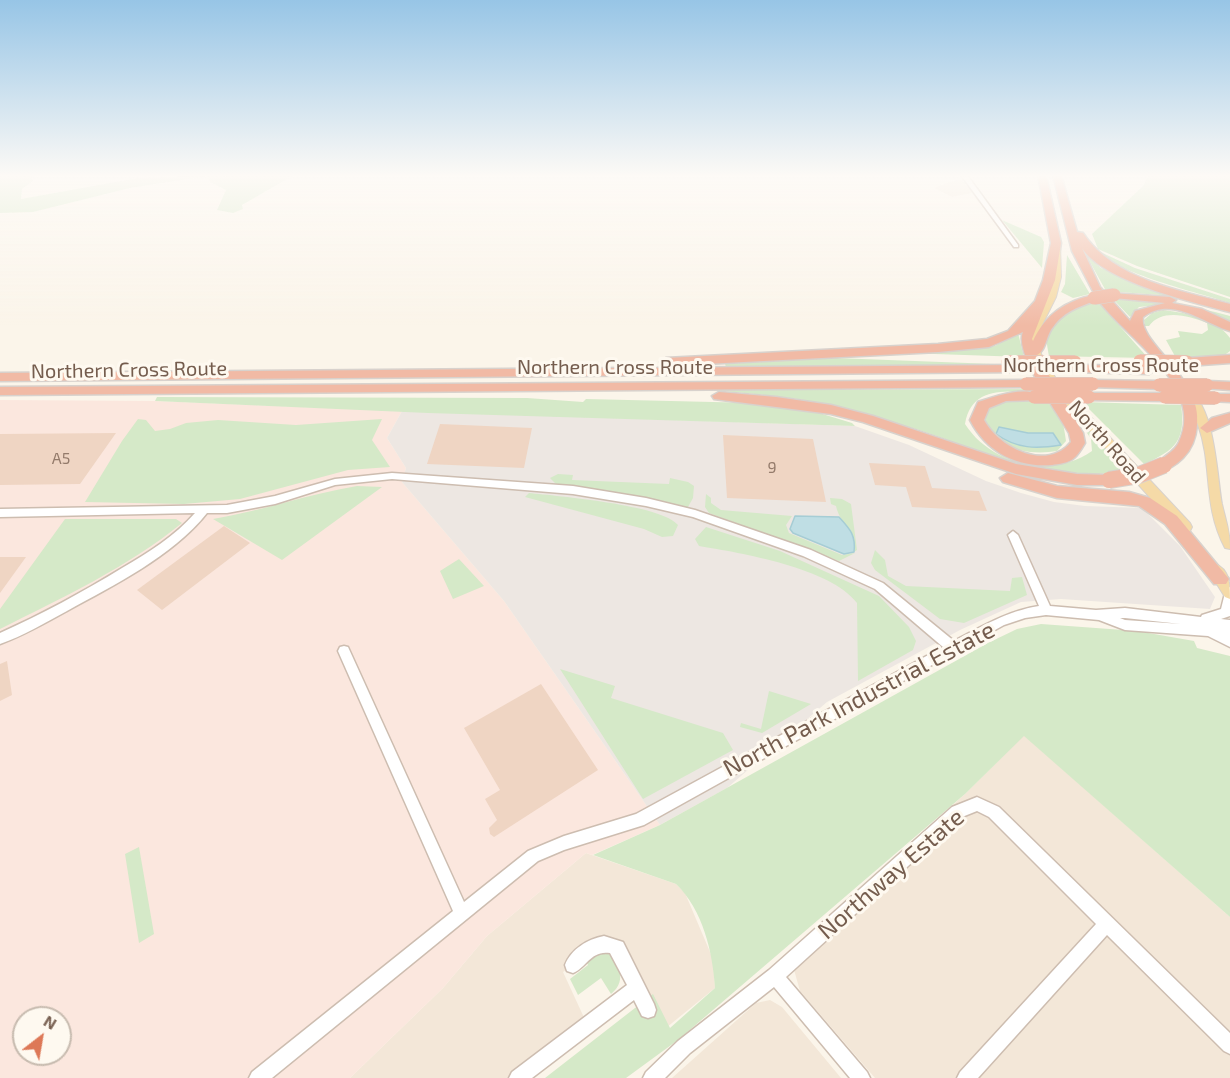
<!DOCTYPE html>
<style>
body{margin:0}
#map{position:relative;width:1230px;height:1078px;overflow:hidden;background:#fbf5ea;font-family:"Exo 2",sans-serif}
canvas{display:block}
.north{position:absolute;left:12px;top:1006px;width:60px;height:60px;box-sizing:border-box;background:#fef9f0;border:2px solid #c7bbaf;border-radius:50%;rotate:31deg;font-size:16px;font-weight:700;line-height:24px;text-align:center;color:#755d4e}
.north::after{content:'';display:block;margin:auto;width:21px;height:27px;background:#dd7857;clip-path:polygon(50% 0,100% 100%,50% 72%,0 100%)}
</style>
<div id="map">
<canvas width="1230" height="1078"></canvas>
<div class="north">N</div>
</div>
<script>
const ctx = document.querySelector('canvas').getContext('2d');
ctx.lineJoin = 'round';
function fillPath(path, color) { ctx.fillStyle = color; ctx.fill(path, 'evenodd'); }
function trace(path, color, width, dash) { ctx.strokeStyle = color; ctx.lineWidth = width; ctx.lineCap = dash ? 'butt' : 'round'; ctx.setLineDash(dash || []); ctx.stroke(path); }
function drawText(font, color, halo, rows, align = 'center') {
  ctx.font = font + ' "Exo 2",sans-serif'; ctx.lineWidth = 6; ctx.setLineDash([]); ctx.textBaseline = 'middle'; ctx.strokeStyle = halo; ctx.fillStyle = color; for (const [text, x, y, turn = 0] of rows) {
    ctx.save(); ctx.translate(x, y); ctx.rotate((+turn || 0) * Math.PI / 180); ctx.textAlign = isNaN(turn) ? turn : align; if (halo) ctx.strokeText(text, 0, 0); ctx.fillText(text, 0, 0); ctx.restore();
  }
}
const residential = new Path2D(`
 M962 180 973 193 952 197 934 188 949 182Z
 M1024 735 1230 917V1078H875L800 991 789 952 965 794Z
 M586 853 676 884 685 893 713 959 715 988 661 1032 617 948 573 965 563 972 587 1024 517 1078H350L443 988 487 936Z
 M770 1000 782 1007 841 1078H672L756 1003Z`);
const commercial = new Path2D(`
 M0 400 155 401 402 411 387 438 406 468 402 482 504 601 660 825 592 855 586 853 487 936 443 988 350 1078H0ZM24 1018H60V1054H24Z`);
const industrial = new Path2D(`
 M402 411 855 426 909 445 986 481 1021 493 1054 502 1085 506 1142 508 1180 546 1215 597 1210 609 1061 599 1021 602 960 630 827 702 727 788 660 825 504 601 402 482 406 468 387 438Z`);
const green = new Path2D(`
 M0 175H31L33 181 22 189 21 199 138 178 223 175 225 177 230 175H294L242 205 243 209 233 213 217 210 226 190 210 182 207 176 130 188 33 212 0 213Z
 M1149 175H1230V297L1137 266 1098 249 1092 234 1143 186Z
 M1002 220 1041 237 1044 242 1042 268Z
 M1096 250 1135 268 1230 299V303C1200 293 1114 273 1096 250Z
 M1067 255 1090 294 1073 298 1061 292 1065 284Z
 M1086 255 1101 268 1173 296 1106 291Z
 M1112 298C1154 299 1190 305 1230 316V322L1168 304 1139 307 1130 317Z
 M1097 302 1102 306 1148 358 1049 356C1048 350 1046 342 1047 336 1051 315 1078 304 1097 302Z
 M1163 310C1186 313 1216 318 1230 338V351C1218 362 1191 358 1176 358L1166 340 1180 337 1178 331 1202 334 1208 330 1207 323C1189 316 1162 308 1149 326H1145L1144 320 1152 313Z
 M1018 333 1024 357 905 353 995 346Z
 M835 358 1021 365 726 367 725 364Z
 M1045 389 1046 392C1012 393 972 382 965 424 991 465 1053 479 1092 451L1091 439 1070 407 1126 470C1054 486 986 452 919 430 896 423 872 417 849 410 804 397 756 394 710 390Z
 M157 397 527 398 583 402 586 399 755 403 806 409 852 423 855 426 428 413 155 401Z
 M1012 401C1050 401 1061 399 1066 441L1057 451C1028 456 986 449 984 412L997 403Z
 M1082 402 1181 405C1186 440 1176 450 1144 464Z
 M138 419 146 420 155 431 170 429 186 423 218 420 296 425 382 419 372 440 390 467 348 470 240 499 184 504 85 502 122 441Z
 M558 474 573 475 572 480 669 484 670 478 688 482 694 486 693 498 688 507 683 508 634 496 557 485 550 478Z
 M357 486 382 487 282 560 213 519C262 511 308 494 357 486Z
 M529 493C557 496 663 505 678 525L673 536 662 537 644 529 525 497Z
 M706 494 711 498V503L721 510 792 516 786 525 789 533 842 555 855 553 839 561 709 513 705 507Z
 M830 498 842 499 851 504 857 550 854 552C857 531 840 525 836 506L831 504Z
 M65 519H176L182 523C128 567 62 598 0 629V609Z
 M706 527 780 551 879 596 909 627 916 641 913 650 858 681 857 603C831 568 741 553 699 546L695 539Z
 M875 550 885 560 888 576 906 586 1010 591 1012 578 1022 577 1027 595 964 623 940 619 875 570 871 563Z
 M459 559 484 586 453 599 440 571Z
 M1041 624 1137 631 1194 641 1197 648 1230 656V917L1024 736 965 794 678 1040 626 1078H545L653 994 670 1028 715 988C713 953 703 910 676 884L593 855 660 825 988 643 1017 629Z
 M560 669 615 686 611 698 723 733 733 750 643 799Z
 M769 691 811 704 762 733 740 727 741 723 761 729Z
 M139 847 154 934 139 943 125 854Z
 M602 948C618 960 629 980 611 994L601 978 578 995 570 979 588 965 586 961Z`);
const water = new Path2D(`
 M999 427 1028 433H1053L1061 445C1036 449 1017 449 996 434Z
 M795 516 839 517C850 529 856 535 854 552L844 554 793 533 790 529Z`);
const building = new Path2D(`
 M440 424 532 428 524 468 427 464Z
 M116 433 80 484 0 485V434Z
 M723 435 813 439 826 502 727 498Z
 M869 463 925 466 932 488 979 491 987 511 912 507 906 487 875 485Z
 M224 526 250 543 162 610 137 590Z
 M0 557H26L0 593Z
 M7 661 12 695 0 701V664Z
 M541 684 598 770 494 837 490 834 489 828 497 820 485 799 500 790 464 728Z`);
const minor = new Path2D(`
 M961 175H967L1018 245V247H1014Z
 M392 473 573 486 646 498 695 510 811 550 883 583 954 641C981 627 1007 611 1039 606L1008 535 1013 531 1018 535 1050 606 1096 610 1125 608 1201 617 1202 615 1221 609 1226 589 1230 587V616L1221 619 1230 620V647L1208 636 1125 630 1099 620 1046 615 1025 618 1004 625 644 825 564 850 538 861 272 1078H249L252 1072 453 911 338 651 340 647 344 646 348 647 464 902 528 851 564 836 636 814 943 647 875 589 803 556 693 517 646 506 573 494 392 479 335 485 275 504 227 513H207C173 556 114 585 67 611 45 623 23 636 0 644V633C42 614 83 592 122 568 148 553 175 536 195 513L0 517V509L227 505 275 496 335 479ZM1120 618H1125L1181 624 1125 620Z
 M977 797 999 807 1230 1033V1054L1224 1051 1107 935 978 1078H957L960 1072 1096 924 989 817 977 811 962 817 786 977 867 1072 870 1078H850L774 987 690 1053 665 1078H643L646 1072 678 1041 769 970 952 807Z
 M604 936 623 942 654 1004 656 1010 654 1016 648 1018 642 1016 634 1000 532 1078H509L512 1072 627 985 610 953C591 950 587 967 573 973L567 971 565 965C571 949 588 939 604 936Z`);
const major = new Path2D(`
 M1056 240 1060 243 1061 277 1056 297 1039 331 1038 343 1041 354 1058 382 1190 523 1192 527 1190 531H1180L1050 386 1031 354 1028 343 1029 331 1046 297 1052 277V243Z
 M1185 389C1215 399 1217 477 1222 504 1226 522 1230 530 1230 549L1225 548C1202 504 1213 466 1198 425 1193 412 1187 403 1180 392Z
 M1215 564C1230 569 1230 586 1230 599L1225 597 1208 570 1210 566Z`);
const highway = new Path2D(`
 M1038 175H1046L1061 243 1055 280 1032 339 1033 341C1045 315 1066 300 1095 295L1072 251 1053 175H1061L1077 232 1083 233C1114 280 1179 290 1230 304V312C1192 302 1104 282 1082 248L1100 287 1130 321 1135 311 1165 303 1114 298 1108 295 1110 293 1170 297 1176 300 1172 303 1202 309 1230 322V331C1203 323 1172 295 1143 317 1138 343 1203 378 1197 425 1196 438 1192 449 1183 458 1176 465 1168 471 1159 469L1157 465C1162 456 1174 453 1179 442 1206 386 1126 338 1098 300 1081 306 1064 311 1053 327 1046 335 1046 351 1037 355L1083 433 1085 443C1082 448 1078 455 1074 458 1069 463 1058 464 1052 465 1016 468 986 451 970 420L978 402C993 397 1028 384 1041 397L1039 400 1006 401 989 408 984 420C999 448 1047 472 1071 442L1069 433C1057 412 1014 353 1023 332L989 347 938 352 666 366 660 362 666 358 938 344 987 339 1008 331 1035 301 1043 280 1051 243Z
 M1230 355V363L1187 366 1181 362 1187 358Z
 M1015 365 1021 369 1020 372 0 381V373Z
 M1079 365 1149 366 1155 370 1149 374 1074 372 1073 369Z
 M1026 380 1033 384 1031 387 0 395V387Z
 M1093 380 1159 381 1166 385 1159 389 1088 387 1086 384Z
 M1207 381 1230 382V390L1202 388V382Z
 M719 392 776 397 831 405 873 416 1016 464 1077 474 1109 475 1117 480 1109 485H1077L1016 474 863 422 831 414 714 399 712 396Z
 M1089 393H1165L1172 397 1165 401 1084 400 1082 397Z
 M1215 394H1230V402L1210 401V395Z
 M1230 413V423L1207 433 1200 428 1212 418Z
 M1008 473 1057 486 1129 492 1150 498 1177 516 1229 579 1226 584H1214L1165 524 1139 506 1057 498 1003 482 1000 478Z`);
const highwayBridgeFar1 = new Path2D(`
 M1094 298 1114 295
 M1140 361 1187 362
 M1008 362H1075
 M1026 384H1093
 M1159 385H1207
 M1034 397H1089
 M1165 397 1215 398`);
const highwayBridge = new Path2D(`
 M1109 480 1139 475 1164 465`);
const numberNames = [
 ["A5",61,459],
 ["9",772,468]
];
const streetNames = [
 ["Northern Cross Route",1101,365],
 ["Northern Cross Route",615,367],
 ["Northern Cross Route",129,370,-1],
 ["North Road",1107,442,48]
];
const nearStreetnames = [
 ["North Park Industrial Estate",859,699,-28],
 ["Northway Estate",891,874,-41]
];
fillPath(residential, '#f3e7d8');
fillPath(commercial, '#fbe7de');
fillPath(industrial, '#ede7e2');
fillPath(green, '#d5e9c8');
fillPath(water, '#bfdee4');
trace(water, '#a6cdd5', 1.5);
fillPath(building, '#efd5c3');
trace(minor, '#cdbdb0', 3);
trace(major, '#d8d2cd', 2);
trace(highway, '#d8d2cd', 3);
fillPath(minor, '#fff');
fillPath(major, '#f5daa7');
fillPath(highway, '#f1baa5');
trace(highwayBridgeFar1, '#d8d2cd', 14, []);
trace(highwayBridge, '#d8d2cd', 18, []);
trace(highwayBridgeFar1, '#f1baa5', 13);
trace(highwayBridge, '#f1baa5', 16);
const sky = ctx.createLinearGradient(0, 0, 0, 326);
sky.addColorStop(0, '#97c5e6');
sky.addColorStop(0.54, '#fdfaf6');
sky.addColorStop(1, '#fdfaf600');
ctx.fillStyle = sky;
ctx.fillRect(0, 0, 1230, 326);
drawText('16px', '#947b6b', null, numberNames);
drawText('20px', '#755d4e', '#fef9f0', streetNames);
drawText('24px', '#755d4e', '#fef9f0', nearStreetnames);
</script>
